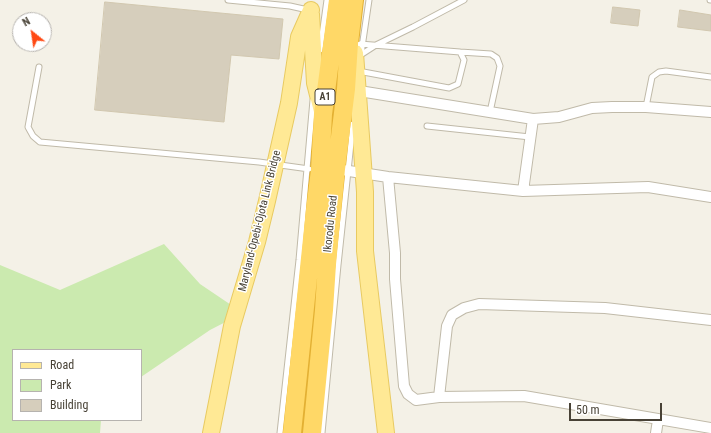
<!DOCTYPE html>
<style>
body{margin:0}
#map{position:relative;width:711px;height:433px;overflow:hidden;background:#f4f1e7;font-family:"Roboto Condensed",sans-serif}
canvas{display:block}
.legend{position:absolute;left:12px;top:349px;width:130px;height:72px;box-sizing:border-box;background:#fff;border:1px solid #b6b3af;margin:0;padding:5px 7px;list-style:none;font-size:12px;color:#484236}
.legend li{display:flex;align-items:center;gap:8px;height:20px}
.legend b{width:20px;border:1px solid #b6b3af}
.north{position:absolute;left:12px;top:12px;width:40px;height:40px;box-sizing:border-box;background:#fff;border:1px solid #b6b3af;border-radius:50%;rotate:330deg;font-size:11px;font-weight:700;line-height:16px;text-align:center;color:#484236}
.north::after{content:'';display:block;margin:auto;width:14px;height:18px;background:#ff4913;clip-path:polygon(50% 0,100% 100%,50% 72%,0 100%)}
.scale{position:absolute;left:569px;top:403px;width:93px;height:18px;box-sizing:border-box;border:2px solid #484236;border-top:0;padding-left:5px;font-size:12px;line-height:14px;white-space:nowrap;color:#484236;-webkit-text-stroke:3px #fff;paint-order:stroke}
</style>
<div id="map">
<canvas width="711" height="433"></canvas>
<ul class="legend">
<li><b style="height:5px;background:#ffe995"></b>Road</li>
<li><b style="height:11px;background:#cbeaaf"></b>Park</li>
<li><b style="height:11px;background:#d6cebc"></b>Building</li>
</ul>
<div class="north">N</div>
<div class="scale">50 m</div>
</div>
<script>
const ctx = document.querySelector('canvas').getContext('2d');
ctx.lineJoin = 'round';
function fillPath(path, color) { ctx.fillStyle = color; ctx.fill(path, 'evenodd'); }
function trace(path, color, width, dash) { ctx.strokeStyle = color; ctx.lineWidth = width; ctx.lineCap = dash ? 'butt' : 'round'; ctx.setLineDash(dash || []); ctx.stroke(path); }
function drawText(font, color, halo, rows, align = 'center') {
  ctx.font = font + ' "Roboto Condensed",sans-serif'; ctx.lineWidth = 3; ctx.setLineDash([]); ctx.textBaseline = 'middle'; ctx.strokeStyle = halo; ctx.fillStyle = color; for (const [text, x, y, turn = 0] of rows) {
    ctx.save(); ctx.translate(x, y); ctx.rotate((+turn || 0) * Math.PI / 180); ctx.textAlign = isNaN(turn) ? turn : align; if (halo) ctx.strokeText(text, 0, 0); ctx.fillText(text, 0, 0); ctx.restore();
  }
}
const green = new Path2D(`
 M164 244 200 284 243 313 210 330 141 377V350H13V420H101L100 433H0V265L60 290Z`);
const building = new Path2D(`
 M105 2 283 19 279 59 231 55 224 122 95 110Z
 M613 7 640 10 638 26 611 23Z
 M680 10 711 15V31L678 27Z`);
const lane = new Path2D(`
 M228 0 290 6 308 10
 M710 0H711
 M320 50 327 0
 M460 52 491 54 497 58 500 66 490 112
 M361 54 369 0
 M359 56 376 45 413 27 464 0
 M39 67 28 127 33 136 40 142 259 162 309 169
 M358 71 449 88 458 84 464 60 460 52 360 44
 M646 107 652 77 659 72 666 71 711 77
 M427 126 530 137
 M280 433 299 260 313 100
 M322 433 338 265 353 124`);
const street = new Path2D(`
 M353 90 533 119 559 117 592 108 612 107H646L711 112
 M336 169 388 177 523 191 648 187 711 197
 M388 177 395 253V279L404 386 408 394 416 400 439 397 524 396 711 428
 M523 191 533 119
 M439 397 447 326 452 315 464 308 479 304 605 308 711 320
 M656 433 658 420`);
const primary = new Path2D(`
 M311 14 315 83 322 111
 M355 53 365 192V251L386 433
 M211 433 232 326 257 242 267 201 289 103 299 37 311 10`);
const highway = new Path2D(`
 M292 433 315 210 320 170 323 114 338 0
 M312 433 324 310 327 264 336 169 346 89 349 43 354 0`);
const shields = [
 [325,97,20]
];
const shieldNames = [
 ["A1",325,97]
];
const streetNames = [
 ["Maryland-Opebi-Ojota Link Bridge",260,221,-76],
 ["Ikorodu Road",331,224,-84]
];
fillPath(green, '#cbeaaf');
fillPath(building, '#d6cebc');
trace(building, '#d1c7af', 1);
trace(lane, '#c0baa9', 7);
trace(street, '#c0baa9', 12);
trace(primary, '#e8ca61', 18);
trace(highway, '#e3b033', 20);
trace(lane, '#fff', 5);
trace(street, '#fff', 10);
trace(primary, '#ffe995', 16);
trace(highway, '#ffd867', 18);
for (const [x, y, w] of shields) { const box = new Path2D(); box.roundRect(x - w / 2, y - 8, w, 16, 3); ctx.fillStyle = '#fff'; ctx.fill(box); trace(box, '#484236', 1); }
drawText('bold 10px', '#484236', null, shieldNames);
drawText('11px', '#484236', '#fff', streetNames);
</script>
